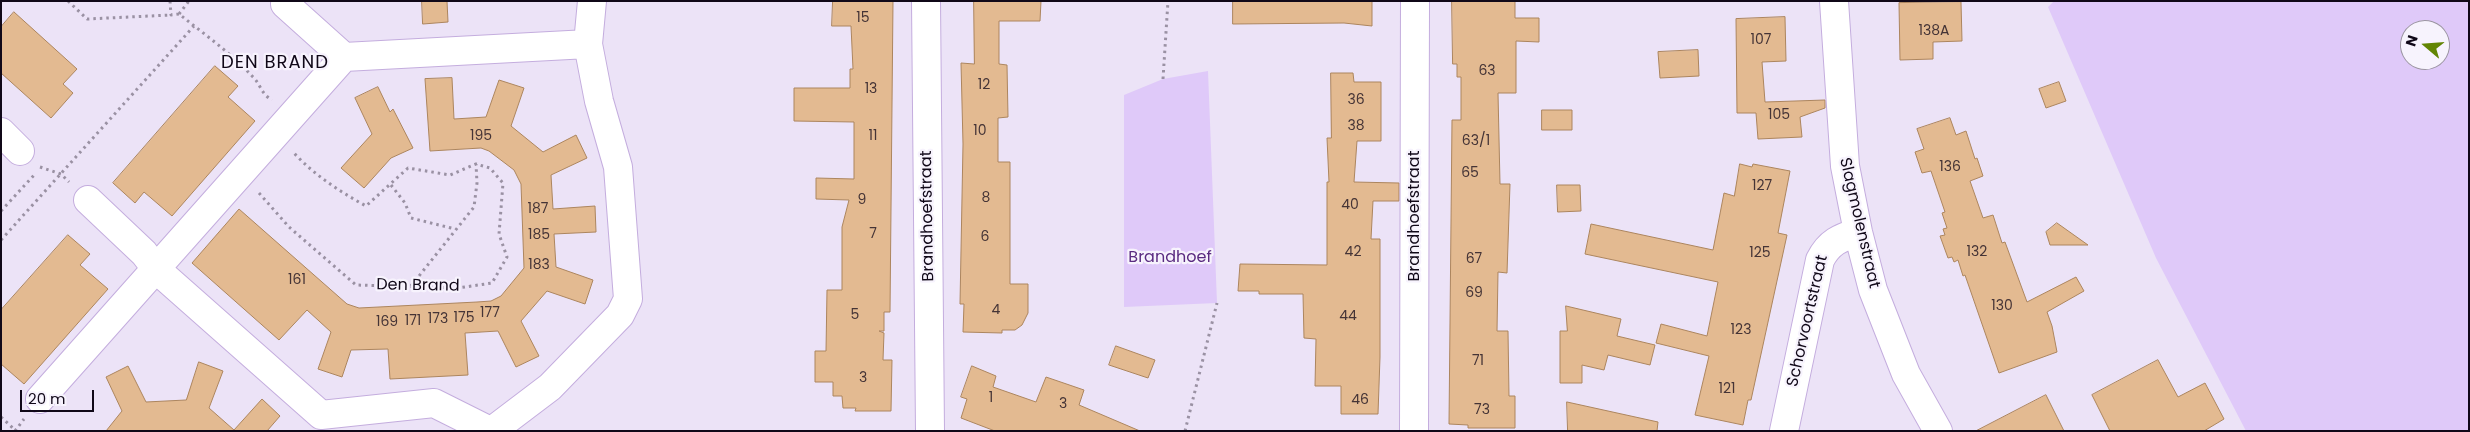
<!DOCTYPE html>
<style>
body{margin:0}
#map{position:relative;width:2470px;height:432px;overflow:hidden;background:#ece3f7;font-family:Poppins,sans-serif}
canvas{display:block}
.frame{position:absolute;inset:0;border:2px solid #100818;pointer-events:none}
.north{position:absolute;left:2400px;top:20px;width:50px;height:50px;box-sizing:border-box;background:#f7f3fd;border:1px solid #9b95a1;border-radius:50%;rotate:288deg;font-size:14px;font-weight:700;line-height:20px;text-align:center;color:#100818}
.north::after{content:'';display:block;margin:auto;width:18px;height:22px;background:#628504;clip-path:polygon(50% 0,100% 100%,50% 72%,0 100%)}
.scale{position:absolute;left:20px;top:390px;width:74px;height:22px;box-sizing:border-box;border:2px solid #100818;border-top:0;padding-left:6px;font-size:15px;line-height:18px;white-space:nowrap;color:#100818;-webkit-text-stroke:4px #f7f3fd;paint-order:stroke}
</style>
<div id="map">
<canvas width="2470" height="432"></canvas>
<div class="frame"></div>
<div class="north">N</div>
<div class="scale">20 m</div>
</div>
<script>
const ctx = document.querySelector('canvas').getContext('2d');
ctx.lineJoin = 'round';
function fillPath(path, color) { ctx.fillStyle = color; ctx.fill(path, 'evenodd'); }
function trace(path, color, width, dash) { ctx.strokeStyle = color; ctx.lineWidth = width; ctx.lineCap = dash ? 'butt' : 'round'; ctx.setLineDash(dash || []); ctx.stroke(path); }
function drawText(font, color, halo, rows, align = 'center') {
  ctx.font = font + ' Poppins,sans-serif'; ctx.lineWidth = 4.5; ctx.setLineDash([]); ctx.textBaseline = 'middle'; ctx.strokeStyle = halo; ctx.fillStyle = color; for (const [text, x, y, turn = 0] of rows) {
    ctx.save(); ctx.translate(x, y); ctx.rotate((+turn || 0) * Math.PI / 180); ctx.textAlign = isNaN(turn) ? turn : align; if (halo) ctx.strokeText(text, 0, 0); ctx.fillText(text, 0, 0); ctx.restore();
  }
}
const green = new Path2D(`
 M2054 1H2469V431H2246L2156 258 2048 7ZM2410 30H2440V60H2410Z
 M1208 71 1217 303 1124 307V95L1163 79Z`);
const building = new Path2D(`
 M422 1H447L448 22 423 24Z
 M833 1H893L890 312H884V331H879L884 333 883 360H892L891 411H855L856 408H843L842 396H833V382H815V351H826L827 290H842V227L849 200 816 199V178L854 179V122L794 121V88H850V69H853L851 26H832Z
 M974 1H1041L1040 21H999V64L1007 65 1008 117 998 118V162H1010V284H1028V313L1022 325 1015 330H1002V333L963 332 964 304H960L963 144 961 63 974 64Z
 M1233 1H1372V26L1344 23 1233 24Z
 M1452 1H1515V18H1539V42L1516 41V93H1498L1500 184H1510L1507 273 1498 272 1497 331H1508L1509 396H1515V428H1468V425L1449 424 1452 120H1461V77H1457V64H1453Z
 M1961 2 1962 41 1933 42V59L1900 60 1899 3Z
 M14 12 77 69 63 84 73 93 51 118 1 73V27Z
 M1785 17 1786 61 1762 62 1765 102 1825 100V108L1800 117 1802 137 1758 139 1756 113H1737L1736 19Z
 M1698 50 1699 76 1660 78 1658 52Z
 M215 66 238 86 228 97 255 121 172 216 144 192 135 203 113 183Z
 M1331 73H1353L1354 82H1381V141H1357L1354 182 1399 183V201H1373L1371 239H1380V357L1378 414H1341V386H1315L1316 339 1304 338 1303 294H1259V291H1238L1240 264 1327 265V182H1329L1327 138H1331Z
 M452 78 454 119 486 117 499 80 524 88 511 126 543 152 576 135 587 158 551 175 553 209 595 206 596 232 554 234 556 267 593 280 585 304 547 291 521 321 539 356 516 367 498 331 465 333 468 375 390 379 388 349 351 350 342 377 318 369 331 332 307 310 279 340 192 263 239 209 347 304 359 308 477 302 491 301 501 296 524 268 521 184 514 170 489 151 481 148 430 151 425 79Z
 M2059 82 2066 101 2046 108 2039 89Z
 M378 87 390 112 393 109 413 148 391 158 364 188 341 168 372 134 355 98Z
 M1542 110H1572V130H1542Z
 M1950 118 1956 135 1966 131 1975 159 1977 158 1983 176 1970 181 1983 218 1993 215 2002 243 2005 242 2027 302 2076 277 2084 291 2047 312 2052 326 2057 352 1999 373 1965 275 1963 276 1958 260 1954 262 1952 257 1948 258 1940 236 1945 235 1943 229 1947 228 1942 213 1945 212 1931 171 1922 173 1915 152 1924 149 1917 129Z
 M1740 164 1752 167 1753 164 1790 171 1778 233 1787 235 1751 400H1748L1743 425 1695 415 1709 356 1656 343 1661 324 1707 336 1718 282 1585 254 1591 224 1713 250 1724 193 1734 196Z
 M1557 185H1580L1581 211 1558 212Z
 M2057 223 2088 245H2050L2046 232Z
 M68 235 90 254 80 265 108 289 24 384 1 364V310Z
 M1566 306 1621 319 1617 336 1655 345 1650 365 1608 355 1604 370 1582 365V383H1560V331H1567Z
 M1116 346 1155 360 1148 378 1109 365Z
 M2158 360 2178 397 2205 383 2224 419 2204 431H2110L2092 395Z
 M199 362 223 371 209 408 234 430 262 399 280 416 267 431H106L122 411 106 377 128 366 146 402 186 400Z
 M972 366 996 376 993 387 1036 402 1046 377 1084 390 1079 405 1140 431H995L961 418 967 399 961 397Z
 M2046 395 2064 431H1976Z
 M1567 402 1658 422 1657 431H1568Z`);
const path = new Path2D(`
 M68 1 87 19 171 15
 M170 1 171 15 179 14C204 34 231 53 253 77 261 85 261 94 272 100
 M179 14 189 1
 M1163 79 1168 1
 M40 167 61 174 69 182
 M391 185 405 203 411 218 455 229
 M259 193 289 227 356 285 458 288 492 283 507 257 499 234 503 183 490 168 476 164 450 175 408 168 366 206C339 191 314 175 293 152
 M1 211 36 173
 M1 240 194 26
 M411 286 474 207 477 183 476 164
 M1 417 15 430
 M15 431 24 419
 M1185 431 1217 303`);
const minor = new Path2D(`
 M926 1 930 431
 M1834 1 1845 166 1858 232 1873 290 1906 374 1938 431
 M285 4 344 57
 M1 132 20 151
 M88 200 144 253 157 270 321 415 434 403 490 431
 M40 399 344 57 588 44
 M492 431 550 387 620 315 628 299 618 167 599 101 588 44 592 1
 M1414 431 1415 1
 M1784 431 1820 260C1829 242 1840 238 1858 232`);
const numberNames = [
 ["15",863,18],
 ["138A",1934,31],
 ["107",1761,40],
 ["63",1487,71],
 ["12",984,85],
 ["13",871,89],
 ["36",1356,100],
 ["105",1779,115],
 ["38",1356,126],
 ["10",980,131],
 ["195",481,136],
 ["11",873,136],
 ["63/1",1476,141],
 ["136",1950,167],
 ["65",1470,173],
 ["127",1762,186],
 ["8",986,198],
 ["9",862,200],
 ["40",1350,205],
 ["187",538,209],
 ["7",873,234],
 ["185",539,235],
 ["6",985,237],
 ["42",1353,252],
 ["132",1977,252],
 ["125",1760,253],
 ["67",1474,259],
 ["183",539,265],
 ["161",297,280],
 ["69",1474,293],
 ["130",2002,306],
 ["4",996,310],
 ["177",490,313],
 ["5",855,315],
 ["44",1348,316],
 ["175",464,318],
 ["173",438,319],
 ["171",413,321],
 ["169",387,322],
 ["123",1741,330],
 ["71",1478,361],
 ["3",863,378],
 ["121",1727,389],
 ["1",991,398],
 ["46",1360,400],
 ["3",1063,404],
 ["73",1482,410]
];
const streetNames = [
 ["Brandhoefstraat",928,216,-91],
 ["Brandhoefstraat",1415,216,-90],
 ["Slagmolenstraat",1859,223,77],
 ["Den Brand",418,286,1],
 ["Schorvoortstraat",1808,321,-77]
];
const parkNames = [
 ["Brandhoef",1170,258]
];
const neighbourhoodNames = [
 ["DEN BRAND",275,63]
];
fillPath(green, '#dfc9f9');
fillPath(building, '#e3ba91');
trace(building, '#ac855e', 1);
trace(minor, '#c4adde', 30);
trace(path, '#9a91a3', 3, [2.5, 4]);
trace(minor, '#fff', 28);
drawText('14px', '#453436', null, numberNames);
drawText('16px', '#100818', '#f7f3fd', streetNames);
drawText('16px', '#5a2b81', '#f7f3fd', parkNames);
ctx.letterSpacing = '1px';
drawText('18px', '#100818', '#f7f3fd', neighbourhoodNames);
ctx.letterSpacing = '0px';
</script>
